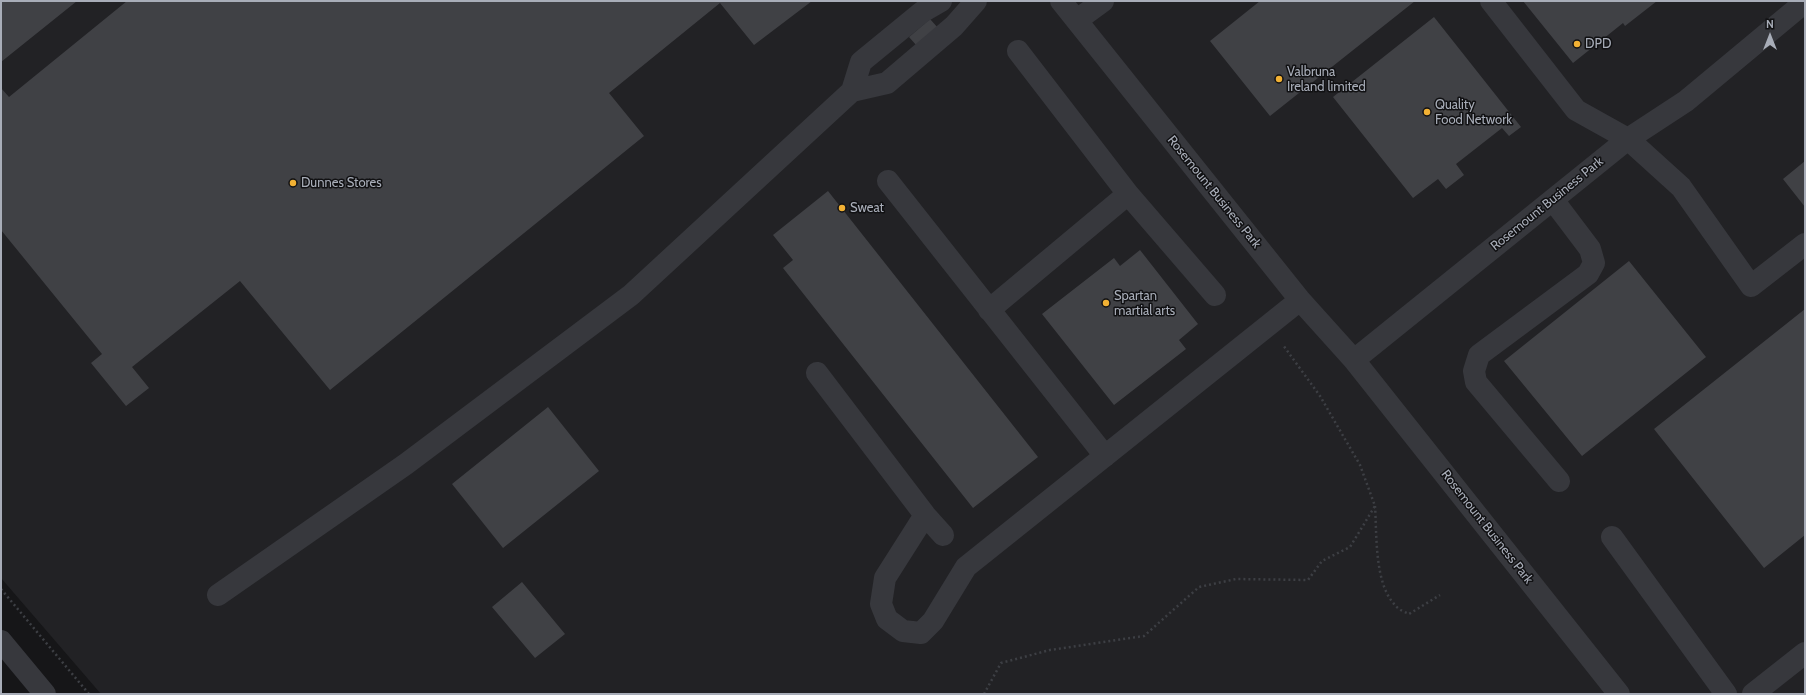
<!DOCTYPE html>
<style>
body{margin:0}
#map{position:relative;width:1806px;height:695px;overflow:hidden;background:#161618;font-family:Cabin,sans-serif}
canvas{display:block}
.frame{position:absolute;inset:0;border:2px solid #a8adb8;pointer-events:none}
.north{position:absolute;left:1750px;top:16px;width:40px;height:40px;-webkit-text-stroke:3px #111113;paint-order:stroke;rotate:0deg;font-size:11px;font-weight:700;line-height:16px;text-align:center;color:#a8adb8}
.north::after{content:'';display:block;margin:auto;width:14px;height:18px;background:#a8adb8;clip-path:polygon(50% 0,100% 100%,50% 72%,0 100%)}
</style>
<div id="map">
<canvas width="1806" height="695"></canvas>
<div class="frame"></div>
<div class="north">N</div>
</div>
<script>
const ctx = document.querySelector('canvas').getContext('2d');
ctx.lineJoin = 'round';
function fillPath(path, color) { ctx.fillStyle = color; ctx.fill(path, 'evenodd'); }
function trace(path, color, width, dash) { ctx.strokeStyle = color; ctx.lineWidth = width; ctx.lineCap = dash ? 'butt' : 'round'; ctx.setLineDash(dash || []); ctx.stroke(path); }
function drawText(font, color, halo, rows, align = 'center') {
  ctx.font = font + ' Cabin,sans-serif'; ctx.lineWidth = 3; ctx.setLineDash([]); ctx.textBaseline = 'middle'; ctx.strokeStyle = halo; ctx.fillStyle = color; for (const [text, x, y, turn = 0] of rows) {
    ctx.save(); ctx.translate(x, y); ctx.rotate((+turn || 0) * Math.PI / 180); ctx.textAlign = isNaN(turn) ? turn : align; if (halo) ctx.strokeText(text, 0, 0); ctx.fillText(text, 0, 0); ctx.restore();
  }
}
const built = new Path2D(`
 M1 1H1805V694H101L1 578Z`);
const building = new Path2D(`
 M1 1H77L1 62Z
 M127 1H812L754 45 720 3 609 93 644 136 330 390 240 281 132 367 149 388 126 406 91 363 102 354 1 230V88L9 97Z
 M1260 1H1415L1270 116 1210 41Z
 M1523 1H1657L1625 26 1623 23 1573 63Z
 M1434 17 1521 127 1509 136 1502 128 1456 164 1464 175 1446 189 1438 179 1413 198 1333 97Z
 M930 19 938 28 917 46 909 37Z
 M1805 161V207L1783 179Z
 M828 191 1038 457 973 508 783 268 793 260 773 235Z
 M1140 250 1198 324 1179 340 1186 349 1114 405 1042 314 1114 258 1120 266Z
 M1629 261 1706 357 1582 456 1504 361Z
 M1805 309V535L1764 568 1654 429Z
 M548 407 599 471 503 548 452 484Z
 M522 582 565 634 535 658 492 607Z`);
const path = new Path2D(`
 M1375 506C1377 535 1374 585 1396 606 1399 610 1405 612 1409 614L1440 595
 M1 589 89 694
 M984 694 1001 663 1050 650 1144 636 1199 587 1236 579 1308 580 1322 561 1350 547 1375 506 1360 465 1320 396 1283 345`);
const minor = new Path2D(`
 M1061 1 1300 300 1354 360 1619 694
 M1491 1 1576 110 1628 139 1681 187 1751 286 1805 244
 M1077 20 1103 1
 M1018 51 1128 194 1215 295
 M852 91 861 62 922 12 941 1
 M888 181 1105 456
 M1553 200 1590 249 1594 263 1588 274 1479 355 1474 371 1476 382 1559 481
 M989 310 1128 194
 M1354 360 1628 139 1686 101 1805 2
 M817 373 925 515 943 535
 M925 515 885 578 881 604 887 619 903 631 921 633 933 621 966 567 1300 300
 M1612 537 1726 694
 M218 595 406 464 631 295 852 91 887 83 954 26 976 1
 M1 641 45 694
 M1753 694 1805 653`);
const markers = [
 [1577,44,4,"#f2b134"],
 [1279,79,4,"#f2b134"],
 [1427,112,4,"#f2b134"],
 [293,183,4,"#f2b134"],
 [842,208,4,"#f2b134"],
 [1106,303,4,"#f2b134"]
];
const poiNames = [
 ["DPD",1585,44],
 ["Valbruna",1287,72],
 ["Ireland limited",1287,87],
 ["Quality",1435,105],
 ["Food Network",1435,120],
 ["Dunnes Stores",301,183],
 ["Sweat",850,208],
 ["Spartan",1114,296],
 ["martial arts",1114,311]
];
const streetNames = [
 ["Rosemount Business Park",1214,192,51],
 ["Rosemount Business Park",1547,204,-39],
 ["Rosemount Business Park",1487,527,52]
];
fillPath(built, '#222225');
fillPath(building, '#404145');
trace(path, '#3d3f44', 2.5, [2, 3]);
trace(minor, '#37383d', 22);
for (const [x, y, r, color] of markers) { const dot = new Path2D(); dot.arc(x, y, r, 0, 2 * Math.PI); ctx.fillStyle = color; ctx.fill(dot); trace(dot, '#111113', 1.5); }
drawText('13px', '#a8adb8', '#111113', poiNames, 'left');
drawText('13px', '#a8adb8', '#111113', streetNames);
</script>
